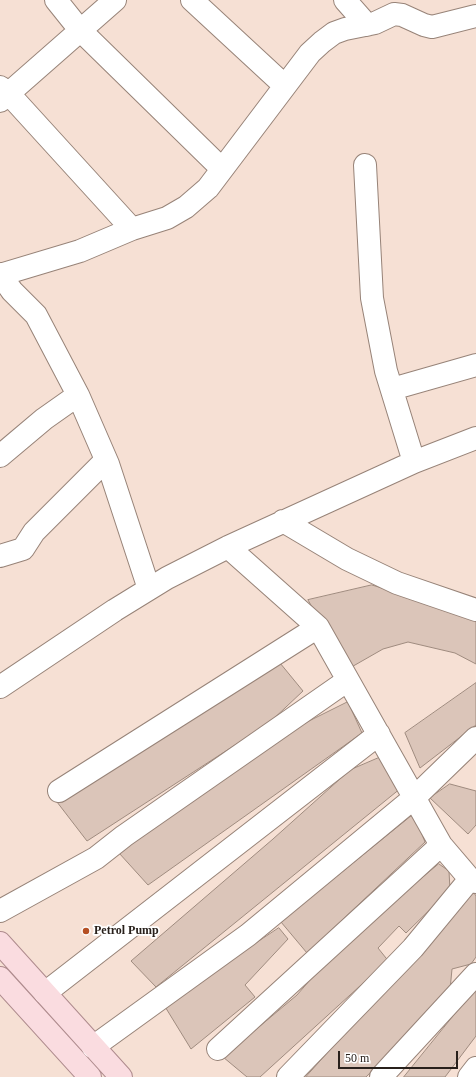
<!DOCTYPE html>
<style>
body{margin:0}
#map{position:relative;width:476px;height:1077px;overflow:hidden;background:#f6e0d4;font-family:Georgia,serif}
canvas{display:block}
.scale{position:absolute;left:338px;top:1051px;width:120px;height:18px;box-sizing:border-box;border:2px solid #28201b;border-top:0;padding-left:5px;font-size:12px;line-height:14px;white-space:nowrap;color:#28201b;-webkit-text-stroke:3px #fff;paint-order:stroke}
</style>
<div id="map">
<canvas width="476" height="1077"></canvas>
<div class="scale">50 m</div>
</div>
<script>
const ctx = document.querySelector('canvas').getContext('2d');
ctx.lineJoin = 'round';
function fillPath(path, color) { ctx.fillStyle = color; ctx.fill(path, 'evenodd'); }
function trace(path, color, width, dash) { ctx.strokeStyle = color; ctx.lineWidth = width; ctx.lineCap = dash ? 'butt' : 'round'; ctx.setLineDash(dash || []); ctx.stroke(path); }
function drawText(font, color, halo, rows, align = 'center') {
  ctx.font = font + ' Georgia,serif'; ctx.lineWidth = 3.5; ctx.setLineDash([]); ctx.textBaseline = 'middle'; ctx.strokeStyle = halo; ctx.fillStyle = color; for (const [text, x, y, turn = 0] of rows) {
    ctx.save(); ctx.translate(x, y); ctx.rotate((+turn || 0) * Math.PI / 180); ctx.textAlign = isNaN(turn) ? turn : align; if (halo) ctx.strokeText(text, 0, 0); ctx.fillText(text, 0, 0); ctx.restore();
  }
}
const building = new Path2D(`
 M372 585 476 617V664L455 653 408 642 383 649 348 669 308 600Z
 M280 663 303 691 269 723 87 841 57 802Z
 M476 683V725L420 768 405 733Z
 M348 702 362 733 148 885 119 853 277 737Z
 M381 757 401 788 156 987 131 961 273 839 350 770Z
 M450 784 476 791V825L468 834 430 798Z
 M414 814 425 842 307 953 281 922Z
 M439 864 449 871 450 890 406 933 399 926 378 948 390 963 372 975 260 1077H247L223 1057 297 995 336 950Z
 M473 891 476 896V957L471 964 452 969 450 990 366 1077H306Z
 M279 928 288 939 245 985 255 997 191 1049 164 1005Z
 M476 988V1036L445 1077H404Z`);
const minor = new Path2D(`
 M56 0 80 30 222 169
 M192 0 285 86
 M345 0 367 25
 M0 87 9 94 132 229
 M0 101 115 0
 M365 165 372 298 386 371 414 462
 M0 274 12 291 36 315 78 395 44 419 0 456
 M0 275 80 251 132 229 167 218 186 207 208 188 310 53 322 42 334 33 345 29 375 23 394 14 402 15 424 25 432 27 476 16
 M392 389 476 365
 M78 395 108 464 149 589
 M283 521 347 559 397 583 476 610
 M228 547 318 627 441 845 470 879 476 882
 M0 556 23 549 34 532 106 460
 M0 687 115 610 167 578 228 547 414 462 476 438
 M59 791 318 627
 M0 911 96 858 124 836 348 680
 M45 993 379 734
 M93 1047 248 935 415 797 476 738
 M218 1049 441 845
 M288 1077 413 948 470 879
 M381 1077 476 974
 M469 1077 476 1068`);
const major = new Path2D(`
 M0 943 121 1077
 M0 978 90 1077`);
const markers = [
 [86,931,4,"#b55024"]
];
const poiNames = [
 ["Petrol Pump",94,931]
];
fillPath(building, '#dbc5b9');
trace(building, '#9f8b7f', 1);
trace(minor, '#978378', 24);
trace(major, '#ae8b8d', 24);
trace(minor, '#fff', 22);
trace(major, '#fadce0', 22);
for (const [x, y, r, color] of markers) { const dot = new Path2D(); dot.arc(x, y, r, 0, 2 * Math.PI); ctx.fillStyle = color; ctx.fill(dot); trace(dot, '#fff', 1.5); }
drawText('bold 12px', '#28201b', '#fff', poiNames, 'left');
</script>
